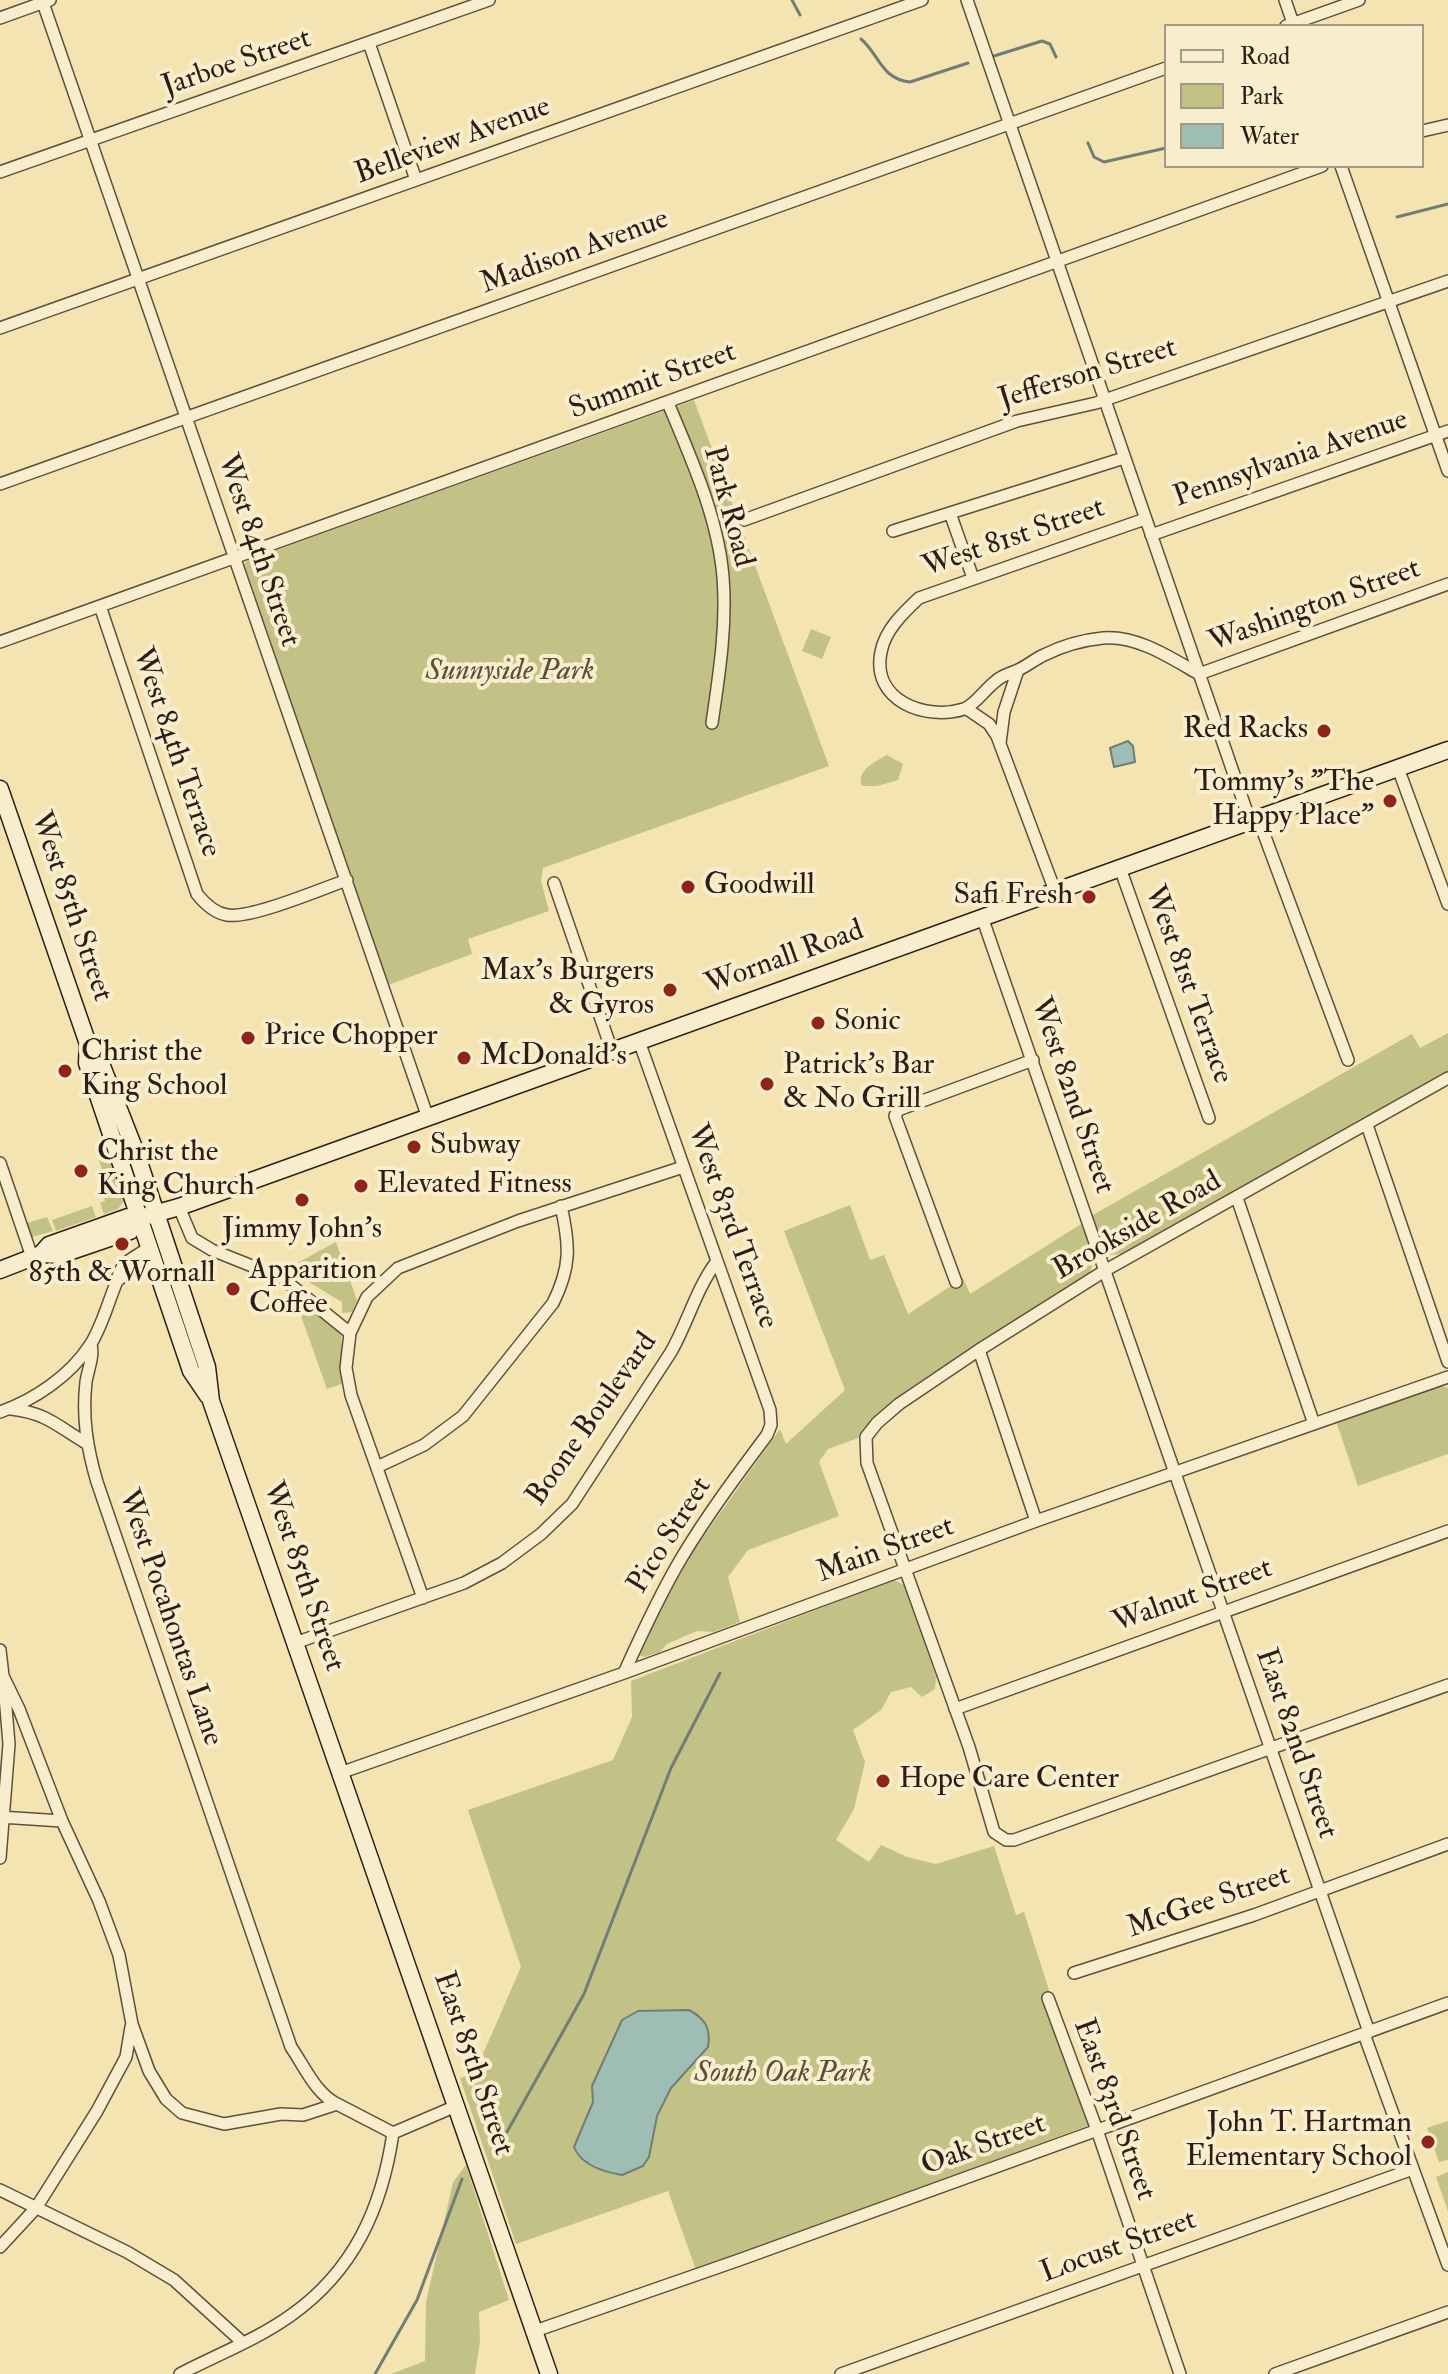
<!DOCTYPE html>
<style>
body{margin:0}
#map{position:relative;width:1448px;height:2374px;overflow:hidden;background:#f4e4b2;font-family:"IM FELL Double Pica",serif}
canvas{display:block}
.legend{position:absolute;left:1164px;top:24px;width:260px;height:144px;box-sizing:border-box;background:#f8edcd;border:2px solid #a79a84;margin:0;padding:10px 14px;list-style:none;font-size:24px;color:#2d1d16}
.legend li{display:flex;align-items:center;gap:16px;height:40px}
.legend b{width:40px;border:2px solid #a79a84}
</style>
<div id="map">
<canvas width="1448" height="2374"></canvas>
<ul class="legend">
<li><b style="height:10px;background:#f8edcd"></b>Road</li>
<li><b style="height:22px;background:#c2c287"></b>Park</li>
<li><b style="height:22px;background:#9ebdb4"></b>Water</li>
</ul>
</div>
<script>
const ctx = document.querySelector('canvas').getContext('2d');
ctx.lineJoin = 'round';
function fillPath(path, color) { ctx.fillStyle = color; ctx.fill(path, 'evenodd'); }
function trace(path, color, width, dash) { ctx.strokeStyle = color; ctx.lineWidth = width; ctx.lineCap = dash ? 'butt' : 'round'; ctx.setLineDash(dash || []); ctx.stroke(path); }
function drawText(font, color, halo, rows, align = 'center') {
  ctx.font = font + ' "IM FELL Double Pica",serif'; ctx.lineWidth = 8; ctx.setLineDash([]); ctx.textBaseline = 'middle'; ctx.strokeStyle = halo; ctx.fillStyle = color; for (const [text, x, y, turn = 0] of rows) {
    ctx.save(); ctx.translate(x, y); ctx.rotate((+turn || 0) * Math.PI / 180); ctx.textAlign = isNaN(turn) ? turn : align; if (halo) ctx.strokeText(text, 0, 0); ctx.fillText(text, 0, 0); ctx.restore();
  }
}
const green = new Path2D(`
 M694 400 829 766 543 868 541 881 549 911 468 939 472 954 388 985 244 564 248 560Z
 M811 629 831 637 822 659 802 651Z
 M887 755 903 764 898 780 877 786H862C856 771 874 762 887 755Z
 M1448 1033V1072L1124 1254 1107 1255 1091 1216 1412 1034 1420 1048Z
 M109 1156 124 1201 118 1209 104 1214 100 1203 105 1201 104 1198 109 1189 99 1160Z
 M850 1205 870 1260 884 1255 908 1314 963 1278 970 1294 1081 1224C1087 1241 1100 1260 1088 1275 1042 1303 997 1332 952 1361 920 1382 879 1404 858 1438L828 1449 819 1462 839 1516 748 1550 728 1577 740 1622 713 1632 697 1631 667 1644 660 1652 644 1657 639 1655V1650L691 1554 780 1429 786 1444 845 1390 784 1231Z
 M92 1206 96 1217 56 1231 52 1220Z
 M47 1217 53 1231 32 1237 27 1223Z
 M336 1242 357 1300 352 1312 342 1313V1302L292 1272 287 1279 284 1270Z
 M294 1296 336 1326 341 1333 344 1383 327 1389Z
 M1442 1386 1448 1388V1454L1358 1486 1336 1421Z
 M894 1580 904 1585 936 1677 935 1689 922 1697 911 1687 891 1692 881 1710 853 1730 865 1762 854 1809 836 1840 869 1862 881 1845 907 1857 936 1864 994 1846 1016 1915 1024 1912 1049 1990 1042 1995 1090 2121 1087 2126 696 2270 668 2191 516 2244 460 2078 475 2072 521 1967 468 1810 613 1760 632 1717 631 1681Z
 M1448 2121V2160L1439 2162 1427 2128Z
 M466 2165 509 2300 479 2312 480 2341 475 2374H391L425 2361 426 2302 453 2182Z
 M1448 2172V2211L1436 2177Z`);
const water = new Path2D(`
 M1128 741 1133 746 1135 762 1114 767 1110 748Z
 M689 2010C706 2019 711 2029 708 2047L671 2088 657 2116 649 2157 643 2166 622 2175C604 2172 581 2165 574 2147L593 2102 592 2086 622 2020 638 2011Z`);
const stream = new Path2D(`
 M792 0 800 15
 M861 39C879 54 881 79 910 82L968 63
 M994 56 1042 41 1050 44 1056 57
 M1088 143 1094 157 1104 162 1166 148
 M1397 217 1448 204
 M498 2148 584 1994 671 1768 720 1673
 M375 2374 417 2300 462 2179`);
const street = new Path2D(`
 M42 0 428 1118
 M967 0 1250 821
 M1285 0 1294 26
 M0 18 50 0
 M1286 26 1359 0
 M369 43 416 180
 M1422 131 1448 125
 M1341 166 1448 471
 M0 172 489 0
 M0 328 922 0
 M668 403C691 458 718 517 723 577 727 626 719 675 712 723
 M0 484 1166 68
 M950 513 973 578
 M1145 519 919 598C903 613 885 630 881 652 871 701 926 721 964 709 975 705 986 688 996 681 1002 675 1010 674 1018 670 1027 666 1035 659 1044 655 1062 646 1083 640 1103 638 1137 635 1171 658 1199 674L1448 584
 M744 520 1017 421 1096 403 1448 281
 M893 531 1124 458
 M1151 535 1448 431
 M100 606 197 894C205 904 215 913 227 915 251 919 321 889 347 880
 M0 642 1322 166
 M967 709 989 724 997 736 1055 891
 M1000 743 1004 712 1018 670
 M1398 768 1448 904
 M1258 818 1348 1060
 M1120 868 1209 1118
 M554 883 612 1051
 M982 917 1369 2032
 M1448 1078 1106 1270 979 1350 899 1404 877 1423 866 1437 867 1463 969 1747 994 1832 1006 1840H1014L1448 1685
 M1367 1125 1448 1362
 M0 1163 32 1257
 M1237 1198 1314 1424
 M179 1207 192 1238 212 1250 282 1278 350 1333 346 1368 351 1395 423 1598
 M117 1281C132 1270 137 1262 157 1268
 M956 1282 895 1116 898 1110 1033 1060
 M350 1333 367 1297 398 1268 518 1221 683 1167
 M91 1344C94 1357 88 1369 86 1382 82 1417 87 1448 97 1482L291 2047C304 2066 316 2094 337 2104
 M979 1350 1036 1521
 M11 1409C47 1413 57 1426 86 1443
 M0 1412C34 1400 70 1376 90 1345 102 1327 108 1302 117 1281 120 1261 135 1258 150 1247
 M377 1467 424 1445 463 1416 553 1303C571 1267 570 1246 561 1206
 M295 1643 464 1583 502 1563 541 1534 572 1504 671 1352C688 1322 696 1289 717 1261
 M0 1650 3 1676 19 1709 62 1821 99 1901 119 1955 132 2024 149 2071 166 2099 182 2113 224 2124 281 2114 303 2115 337 2104 393 2133 456 2106
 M624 1673C642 1633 660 1594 682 1557 708 1514 737 1475 767 1435L771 1425 770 1410 639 1041
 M955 1709 1448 1531
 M340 1773 624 1673 1036 1521 1448 1377
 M0 1817 62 1821
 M0 1858 9 1744 4 1684
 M1074 1973 1254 1915 1448 1844
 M1048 1998 1097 2130 1180 2374
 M1364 2034 1448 2265
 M0 2190 127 2252 174 2280 242 2342
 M0 2247 36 2208 97 2111 126 2057 131 2027
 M535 2331 739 2260 1448 2003
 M180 2374C216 2355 256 2340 290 2316 354 2271 382 2208 393 2133
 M841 2374 1413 2169
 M1275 2374 1448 2312`);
const secondary = new Path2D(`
 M0 789 88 1044 98 1056 136 1153 207 1367 211 1401 549 2374
 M88 1044 87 1063 191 1371 208 1396
 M41 1254 60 1255 130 1231 140 1218
 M0 1270 41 1254 49 1245 128 1217 140 1218 179 1207 1448 750`);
const markers = [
 [1324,731,8,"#8f2418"],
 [1390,801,8,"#8f2418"],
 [688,887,8,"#8f2418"],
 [1089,897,8,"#8f2418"],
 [670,990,8,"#8f2418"],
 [818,1023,8,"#8f2418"],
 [248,1038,8,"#8f2418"],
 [464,1058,8,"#8f2418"],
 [65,1071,8,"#8f2418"],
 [767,1084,8,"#8f2418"],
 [414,1147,8,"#8f2418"],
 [81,1171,8,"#8f2418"],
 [361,1186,8,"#8f2418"],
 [302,1200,8,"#8f2418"],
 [122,1244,8,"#8f2418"],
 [233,1289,8,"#8f2418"],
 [883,1781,8,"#8f2418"],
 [1428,2142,8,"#8f2418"]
];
const streetNames = [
 ["Jarboe Street",237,64,-19],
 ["Belleview Avenue",453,142,-20],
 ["Madison Avenue",575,253,-20],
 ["Jefferson Street",1088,375,-17],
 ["Summit Street",653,382,-20],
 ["Pennsylvania Avenue",1291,460,-19],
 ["Park Road",727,507,75],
 ["West 81st Street",1014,539,-19],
 ["West 84th Street",257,551,71],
 ["Washington Street",1315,607,-20],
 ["West 84th Terrace",175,753,71],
 ["West 85th Street",70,907,71],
 ["Wornall Road",785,959,-20],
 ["West 81st Terrace",1187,985,70],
 ["West 82nd Street",1071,1096,71],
 ["West 83rd Terrace",731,1227,70],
 ["Brookside Road",1138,1227,-30],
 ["Boone Boulevard",593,1420,-55],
 ["Pico Street",671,1536,-58],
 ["Main Street",886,1551,-20],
 ["West 85th Street",302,1577,71],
 ["Walnut Street",1193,1597,-20],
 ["West Pocahontas Lane",169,1618,71],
 ["East 82nd Street",1295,1744,71],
 ["McGee Street",1209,1903,-19],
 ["East 85th Street",472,2064,71],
 ["East 83rd Street",1113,2110,70],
 ["Oak Street",984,2146,-20],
 ["Locust Street",1119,2248,-20]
];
const parkNames = [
 ["Sunnyside Park",510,673],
 ["South Oak Park",783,2075]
];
const poiNames = [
 ["Red Racks",1308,731,"right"],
 ["Tommy's \"The",1374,784,"right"],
 ["Happy Place\"",1374,818,"right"],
 ["Goodwill",704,887],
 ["Safi Fresh",1073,897,"right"],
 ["Max's Burgers",654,973,"right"],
 ["& Gyros",654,1007,"right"],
 ["Sonic",834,1023],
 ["Price Chopper",264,1038],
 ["Christ the",81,1054],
 ["King School",81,1088],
 ["McDonald's",480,1058],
 ["Patrick's Bar",783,1067],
 ["& No Grill",783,1101],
 ["Subway",430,1147],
 ["Christ the",97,1154],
 ["King Church",97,1188],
 ["Elevated Fitness",377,1186],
 ["Jimmy John's",302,1231,"center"],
 ["Apparition",249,1272],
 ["Coffee",249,1306],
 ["85th & Wornall",122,1275,"center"],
 ["Hope Care Center",899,1781],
 ["John T. Hartman",1412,2125,"right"],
 ["Elementary School",1412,2159,"right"]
];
fillPath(green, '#c2c287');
fillPath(water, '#9ebdb4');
trace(water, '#717d75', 2);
trace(stream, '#717d75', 3);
trace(street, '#5f4f3d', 14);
trace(secondary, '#2d1d16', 19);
trace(street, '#f8edcd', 11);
trace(secondary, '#f8edcd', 16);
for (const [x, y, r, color] of markers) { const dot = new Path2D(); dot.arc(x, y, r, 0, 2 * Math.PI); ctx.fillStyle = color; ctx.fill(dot); trace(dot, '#f8edcd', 3); }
drawText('30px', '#2d1d16', '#f8edcd', streetNames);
drawText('italic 30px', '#5a4f38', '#f8edcd', parkNames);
drawText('30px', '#2d1d16', '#f8edcd', poiNames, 'left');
</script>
